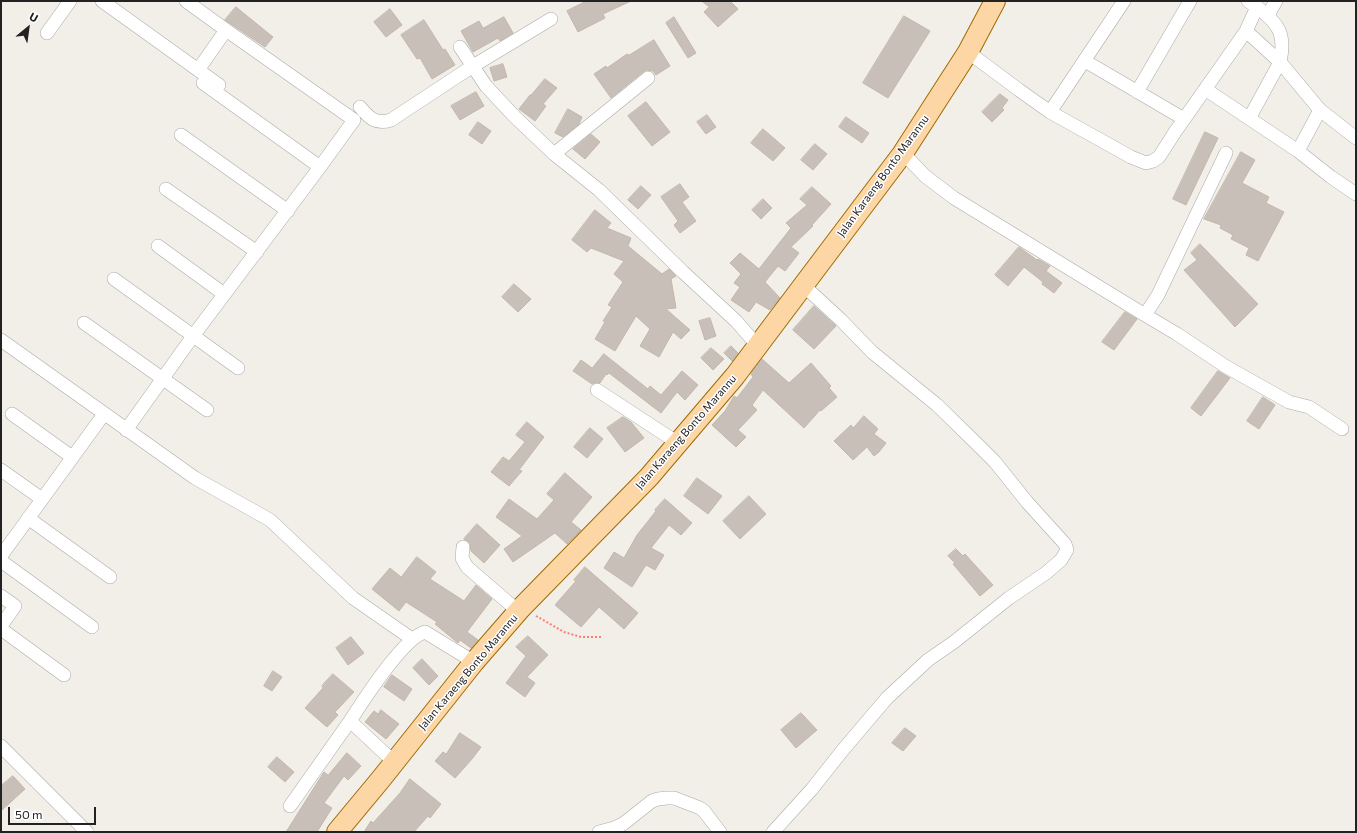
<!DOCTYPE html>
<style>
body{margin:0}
#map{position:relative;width:1357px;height:833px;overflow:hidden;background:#f2efe9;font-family:Commissioner,sans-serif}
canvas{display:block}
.frame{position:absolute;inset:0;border:2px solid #222;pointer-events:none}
.north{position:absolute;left:8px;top:8px;width:40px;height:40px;-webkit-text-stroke:3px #fff;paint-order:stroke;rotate:29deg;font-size:11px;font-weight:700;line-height:16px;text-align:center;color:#222}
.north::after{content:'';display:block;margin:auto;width:14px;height:18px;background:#222;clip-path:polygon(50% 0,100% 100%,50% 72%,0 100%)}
.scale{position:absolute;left:8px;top:807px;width:88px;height:18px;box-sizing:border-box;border:2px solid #222;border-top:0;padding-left:5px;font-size:12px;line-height:14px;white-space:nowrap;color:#222;-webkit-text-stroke:3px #fff;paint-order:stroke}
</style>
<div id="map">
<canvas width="1357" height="833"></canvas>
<div class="frame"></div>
<div class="north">U</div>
<div class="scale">50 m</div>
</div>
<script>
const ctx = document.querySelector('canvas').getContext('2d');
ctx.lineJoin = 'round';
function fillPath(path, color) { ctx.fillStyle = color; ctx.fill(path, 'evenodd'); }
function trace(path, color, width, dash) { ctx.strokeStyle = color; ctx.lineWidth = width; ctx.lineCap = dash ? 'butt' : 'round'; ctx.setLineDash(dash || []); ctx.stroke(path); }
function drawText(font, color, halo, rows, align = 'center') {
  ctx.font = font + ' Commissioner,sans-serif'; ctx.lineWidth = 3; ctx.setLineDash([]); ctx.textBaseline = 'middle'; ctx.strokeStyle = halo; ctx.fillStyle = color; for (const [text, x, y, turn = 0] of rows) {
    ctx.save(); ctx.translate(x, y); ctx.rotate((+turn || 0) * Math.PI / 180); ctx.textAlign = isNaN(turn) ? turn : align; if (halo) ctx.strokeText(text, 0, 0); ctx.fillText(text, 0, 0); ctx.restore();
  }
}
const building = new Path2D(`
 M587 1H631L603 14 605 18 578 32 567 11Z
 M702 1H730L738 9 718 27 704 12 709 7Z
 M236 7 273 37 265 47 225 20Z
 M390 9 402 25 386 37 374 22Z
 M904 16 930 31 888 98 863 83Z
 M504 17 513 33 500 41 498 38 473 52 461 31 479 21 483 28Z
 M674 17 696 53 688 58 666 23Z
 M424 20 443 50 445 49 455 65 432 79 420 58 417 59 401 35Z
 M654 40 670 66 656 75 653 71 647 70 643 72 611 98 594 74 606 66 607 68 627 54 629 55Z
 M503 64 507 77 494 81 490 68Z
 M545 79 557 88 543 104 546 106 535 121 519 109 530 95H531Z
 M476 92 484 106 460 120 451 106Z
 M1000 94 1008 100 1002 108 1004 110 992 122 982 112Z
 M646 102 670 132 652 146 628 116Z
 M568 109 582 117 579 124 563 137 555 133Z
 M707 115 716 127 706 134 697 122Z
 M846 117 869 133 862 143 839 127Z
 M478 122 491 131 482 144 469 135Z
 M763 129 785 148 773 161 751 143Z
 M1205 132 1218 138 1186 205 1173 199Z
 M591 134 600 142 585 159 573 149Z
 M815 144 827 154 813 170 801 160Z
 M1241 152 1255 160 1242 183 1269 197 1266 203 1284 212 1258 261 1246 255 1249 248 1231 239 1233 235 1220 228 1221 225 1204 219Z
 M680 184 689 197 682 202 696 221 680 233 674 225 678 221 661 197Z
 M641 186 651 195 638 209 628 200Z
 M812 187 831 204 812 225 813 226 791 247 799 253 785 271 778 266 765 282 780 298 770 310 756 302 749 312 731 300 740 287 734 283 741 274 730 263 740 253 759 269 791 228 786 223 807 205 800 199Z
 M763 199 772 208 761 219 752 210Z
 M595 210 611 223 607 228 631 238 628 246 662 274 669 269 676 276 671 279 676 308 666 309 690 330 681 339 673 332 659 357 640 346 650 329 636 316 615 351 595 339 605 322 603 321 612 307 608 305 623 282 614 274 624 261 591 248 587 252 572 240Z
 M1200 244 1258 304 1235 327 1184 270 1197 260 1191 253Z
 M1019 247 1037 260 1038 259 1050 266 1046 271 1062 283 1054 293 1042 284 1043 282 1024 267 1008 286 995 275Z
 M514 284 531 299 518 312 502 297Z
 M814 306 836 326 814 349 793 330Z
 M1125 312 1137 319 1114 350 1102 342Z
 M710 318 716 336 705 340 699 321Z
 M731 346 738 353 732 361 724 353Z
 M711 348 724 359 713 370 701 358Z
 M604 354 648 389 650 386 661 395 682 371 698 385 685 400 677 392 661 413 609 373 607 375 606 374 600 383H594L592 384 573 371 581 360 592 368Z
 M762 359 789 383 811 363 831 386 829 388 837 397 821 411 820 410 804 428 763 390 752 405 757 410 738 430 746 437 736 447 712 425 725 411 734 396 737 398 753 377 751 374Z
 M1218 371 1230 378 1201 416 1191 408Z
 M1263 397 1275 405 1259 429 1247 421Z
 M864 416 878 429 874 434 886 443 879 452 874 456 867 447 853 460 834 441 851 425 853 428Z
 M623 417 631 422 644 438 625 452 607 428Z
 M527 422 544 437 519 470 522 471 509 486 491 472 503 457 509 461 525 442 516 435Z
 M590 428 603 439 587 458 574 447Z
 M565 473 592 497 571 522 581 530 567 544 555 533 513 562 504 549 522 536 496 517 509 499 537 519 554 500 547 494Z
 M697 478 722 496 708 514 684 496Z
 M749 496 766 514 740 539 723 521Z
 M665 499 692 523 681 535 669 525 651 548 664 555 655 570 646 565 632 587 604 568 614 552 624 558 637 535 656 511 655 510Z
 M477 524 500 545 484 563 471 551 470 543 464 539Z
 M956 549 963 556 965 554 993 585 980 596 953 564 955 563 948 556Z
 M417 557 436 572 430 579 464 601 476 585 492 599 467 632 478 640 471 648 460 640 458 643 435 624 437 622 406 602 399 611 372 589 390 568 401 577Z
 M585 567 638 613 624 629 599 607 581 627 555 605 576 581 574 580Z
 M528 636 548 655 527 677 535 683 525 697 506 683 526 656 516 647Z
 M351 637 364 653 348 665 336 648Z
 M422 659 438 676 429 685 413 668Z
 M273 671 282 677 272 691 264 686Z
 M333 674 354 692 335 712 338 715 327 727 305 708 323 688 322 686Z
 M392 675 412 689 404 701 384 687Z
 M381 710 399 724 386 739 365 722 374 711 378 714Z
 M801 713 817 730 796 748 781 730Z
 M905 728 916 736 903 751 892 743Z
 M460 733 481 747 472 759 455 778 435 761 443 752 446 754Z
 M347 753 361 766 348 780 344 776 324 803 332 808 317 832H286L324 772 328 775Z
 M277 757 294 772 285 782 268 767Z
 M13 776 25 789 1 811V786Z
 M410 779 441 804 430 818 428 816 414 832H364L371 821 373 823 400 793Z`);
const path = new Path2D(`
 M536 616 564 632 581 637H602`);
const street = new Path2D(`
 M102 1 219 85
 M186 1 226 30
 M1268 15 1276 1
 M1246 31 1280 62 1320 110 1356 138
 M47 33 70 1
 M460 47 486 86 515 117 554 154 599 190 683 272 736 321 757 345
 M968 52 1019 90 1050 112 1131 157 1146 163 1153 161 1159 157 1175 132 1246 31 1257 7 1248 1
 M1085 61 1184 119
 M198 70 226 30 354 120 320 167
 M1205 89 1298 151 1331 177 1356 194
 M1137 92 1190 1
 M360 107C369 118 376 125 391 120L473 66 551 19
 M1050 112 1124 1
 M1250 117 1280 62C1286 34 1279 24 1257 7
 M181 135 288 211
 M1298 151 1320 110
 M903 153 925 176 954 198 1145 315 1158 295 1226 153
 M554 154 648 78
 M166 189 257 252
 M158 246 224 294
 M114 279 238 368
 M1145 315 1177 334 1225 366 1289 402 1309 407 1342 429
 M84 323 207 410
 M1 340 195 478 270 520 353 598 412 639
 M597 390 678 443
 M12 414 72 457
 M126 430 193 336 320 167 203 83
 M1 470 42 499
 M28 518 110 577
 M463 547 462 558 467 567 518 611
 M1 556 104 414
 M1 561 92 627
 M1 596 15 606 1 626
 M1 629 64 675
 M350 721C363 701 403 638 425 632L474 662
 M1 746 87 832
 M290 806 350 721 394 762
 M599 832 614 828 623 824 652 801 658 799 667 798H674L700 808 704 811 720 832
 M773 832 812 789 842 751 887 698 928 660 954 642 1009 598 1046 573 1061 560 1067 550 1065 544 1027 502 995 462 978 445 937 405 872 352 841 320 803 285`);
const primary = new Path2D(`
 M337 832 381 779 474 662 521 608 649 477 735 376 903 153 968 52 995 1`);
const streetNames = [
 ["Jalan Karaeng Bonto Marannu",883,176,-54],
 ["Jalan Karaeng Bonto Marannu",686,432,-49],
 ["Jalan Karaeng Bonto Marannu",468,672,-50]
];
fillPath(building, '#c7bfb8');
trace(building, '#c4b6ab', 1);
trace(street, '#a9a9a9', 14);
trace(primary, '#a06b00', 22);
trace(path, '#fa8072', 2, [2, 2]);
trace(street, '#fff', 13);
trace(primary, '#fcd6a4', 20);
drawText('11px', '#222', '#fff', streetNames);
</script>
